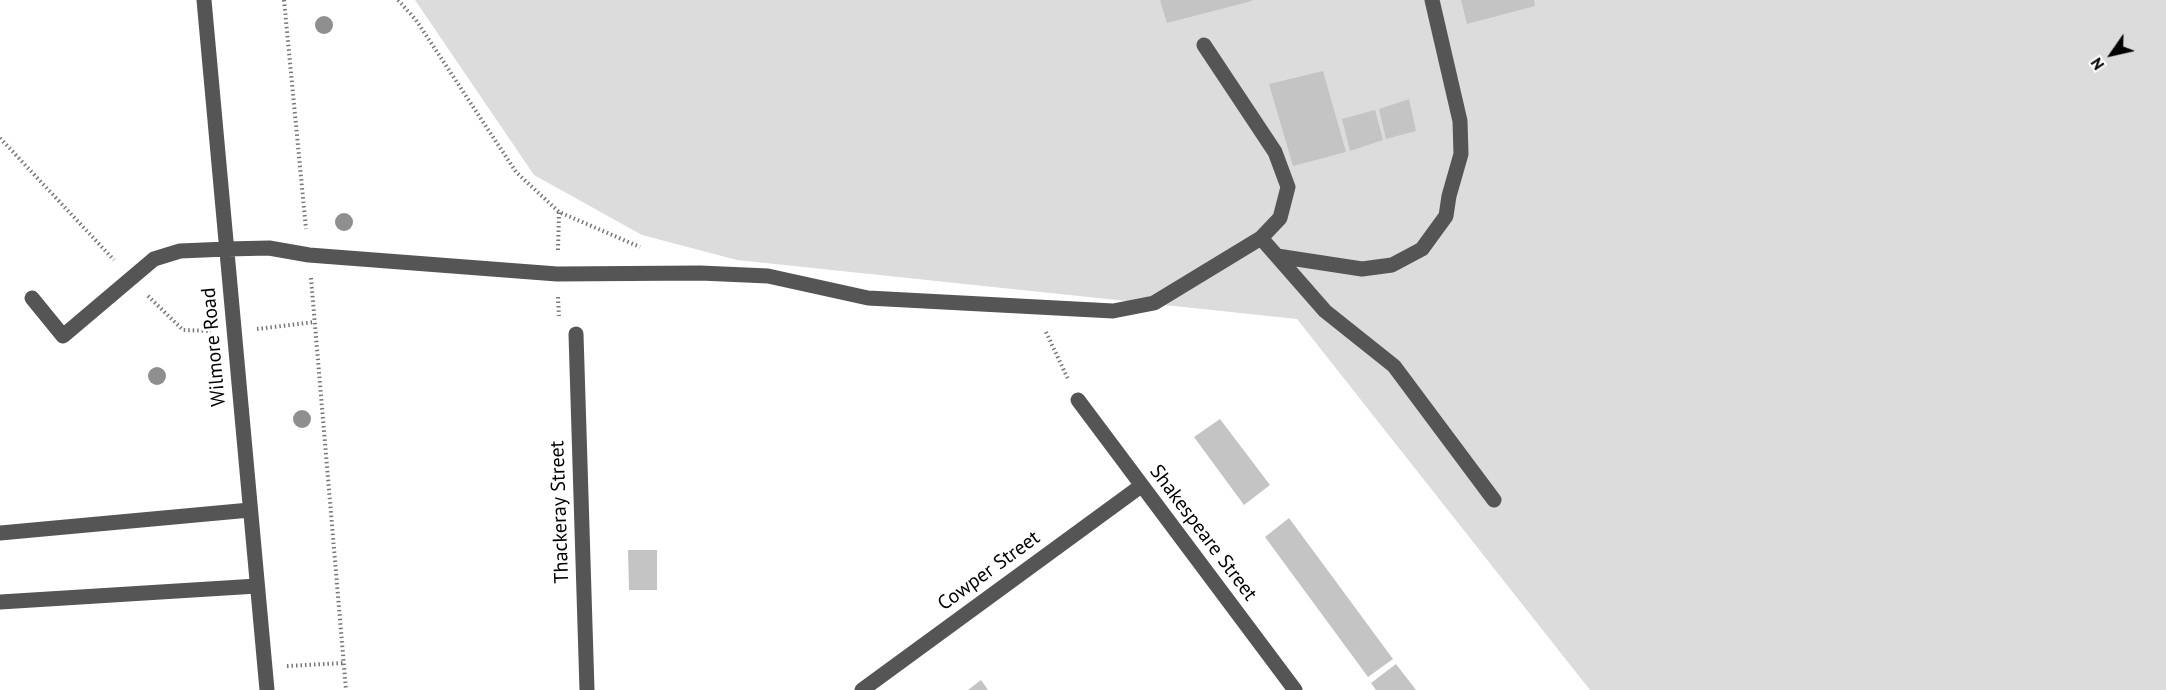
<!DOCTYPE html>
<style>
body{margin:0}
#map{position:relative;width:2166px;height:690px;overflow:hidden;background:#fff;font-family:"PT Sans",sans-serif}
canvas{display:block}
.north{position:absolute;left:2082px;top:24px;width:60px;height:60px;-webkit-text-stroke:4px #fff;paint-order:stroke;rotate:236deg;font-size:16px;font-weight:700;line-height:24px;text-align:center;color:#000}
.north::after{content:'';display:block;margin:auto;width:21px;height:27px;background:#000;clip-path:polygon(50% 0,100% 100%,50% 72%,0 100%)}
</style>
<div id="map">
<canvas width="2166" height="690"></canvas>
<div class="north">N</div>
</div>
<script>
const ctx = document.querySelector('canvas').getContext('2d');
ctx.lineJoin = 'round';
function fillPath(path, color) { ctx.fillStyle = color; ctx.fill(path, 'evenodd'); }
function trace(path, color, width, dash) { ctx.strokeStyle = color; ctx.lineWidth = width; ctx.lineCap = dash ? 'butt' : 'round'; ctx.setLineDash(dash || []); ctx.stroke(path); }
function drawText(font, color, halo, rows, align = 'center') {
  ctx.font = font + ' "PT Sans",sans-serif'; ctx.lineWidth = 5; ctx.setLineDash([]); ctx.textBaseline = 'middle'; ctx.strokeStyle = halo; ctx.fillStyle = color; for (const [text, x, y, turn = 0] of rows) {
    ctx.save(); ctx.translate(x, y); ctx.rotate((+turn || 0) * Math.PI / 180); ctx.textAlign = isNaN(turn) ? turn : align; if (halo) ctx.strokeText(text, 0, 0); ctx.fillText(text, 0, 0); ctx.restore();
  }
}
const green = new Path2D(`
 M415 0H2166V690H1590L1297 319 737 260 642 235 534 175Z`);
const building = new Path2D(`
 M1160 0H1252V1L1167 23Z
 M1461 0H1534L1535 6 1467 24Z
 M1323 71 1346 152 1293 166 1269 84Z
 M1409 99 1416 131 1386 139 1379 109Z
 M1375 110 1383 140 1350 151 1342 119Z
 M1220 419 1270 485 1244 505 1194 437Z
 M1289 518 1393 659 1368 677 1265 537Z
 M628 550H657V590H629Z
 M1396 664 1416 690H1376L1371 683Z
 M981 680 988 690H968Z`);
const path = new Path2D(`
 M284 0 306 229
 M398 0 416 20 516 172 559 212 640 247
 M0 138 114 260
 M558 250 559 212
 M311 278 346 690
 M148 296 183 330 211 331
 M558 297 559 316
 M257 329 315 322
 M1046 332 1068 379
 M287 666 344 663`);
const minor = new Path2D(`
 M204 0 267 690
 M1204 45 1275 152 1288 187 1280 218 1261 238
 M1277 256 1362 269 1392 265 1422 249 1446 216 1449 196 1461 154 1460 121 1432 0
 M32 298 63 336 154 259 180 251 227 249 269 248 309 255 557 274 700 273 768 276 868 298 1113 311 1154 303 1261 238 1325 311 1394 366 1494 500
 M576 334 587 690
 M1078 400 1295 690
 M0 533 250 510
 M0 602 257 586
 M862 690 1141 486`);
const trees = [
 [324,25],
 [344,222],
 [157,376],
 [302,419]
];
const streetNames = [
 ["Wilmore Road",214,347,-95],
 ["Thackeray Street",560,512,-92],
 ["Shakespeare Street",1203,533,53],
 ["Cowper Street",989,571,-36]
];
fillPath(green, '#dcdcdc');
fillPath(building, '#c4c4c4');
trace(path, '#777', 4, [1.5, 3]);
trace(minor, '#555', 15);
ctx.fillStyle = '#8f8f8f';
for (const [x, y] of trees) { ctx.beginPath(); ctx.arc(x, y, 9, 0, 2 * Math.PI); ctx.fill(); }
drawText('20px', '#000', '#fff', streetNames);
</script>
